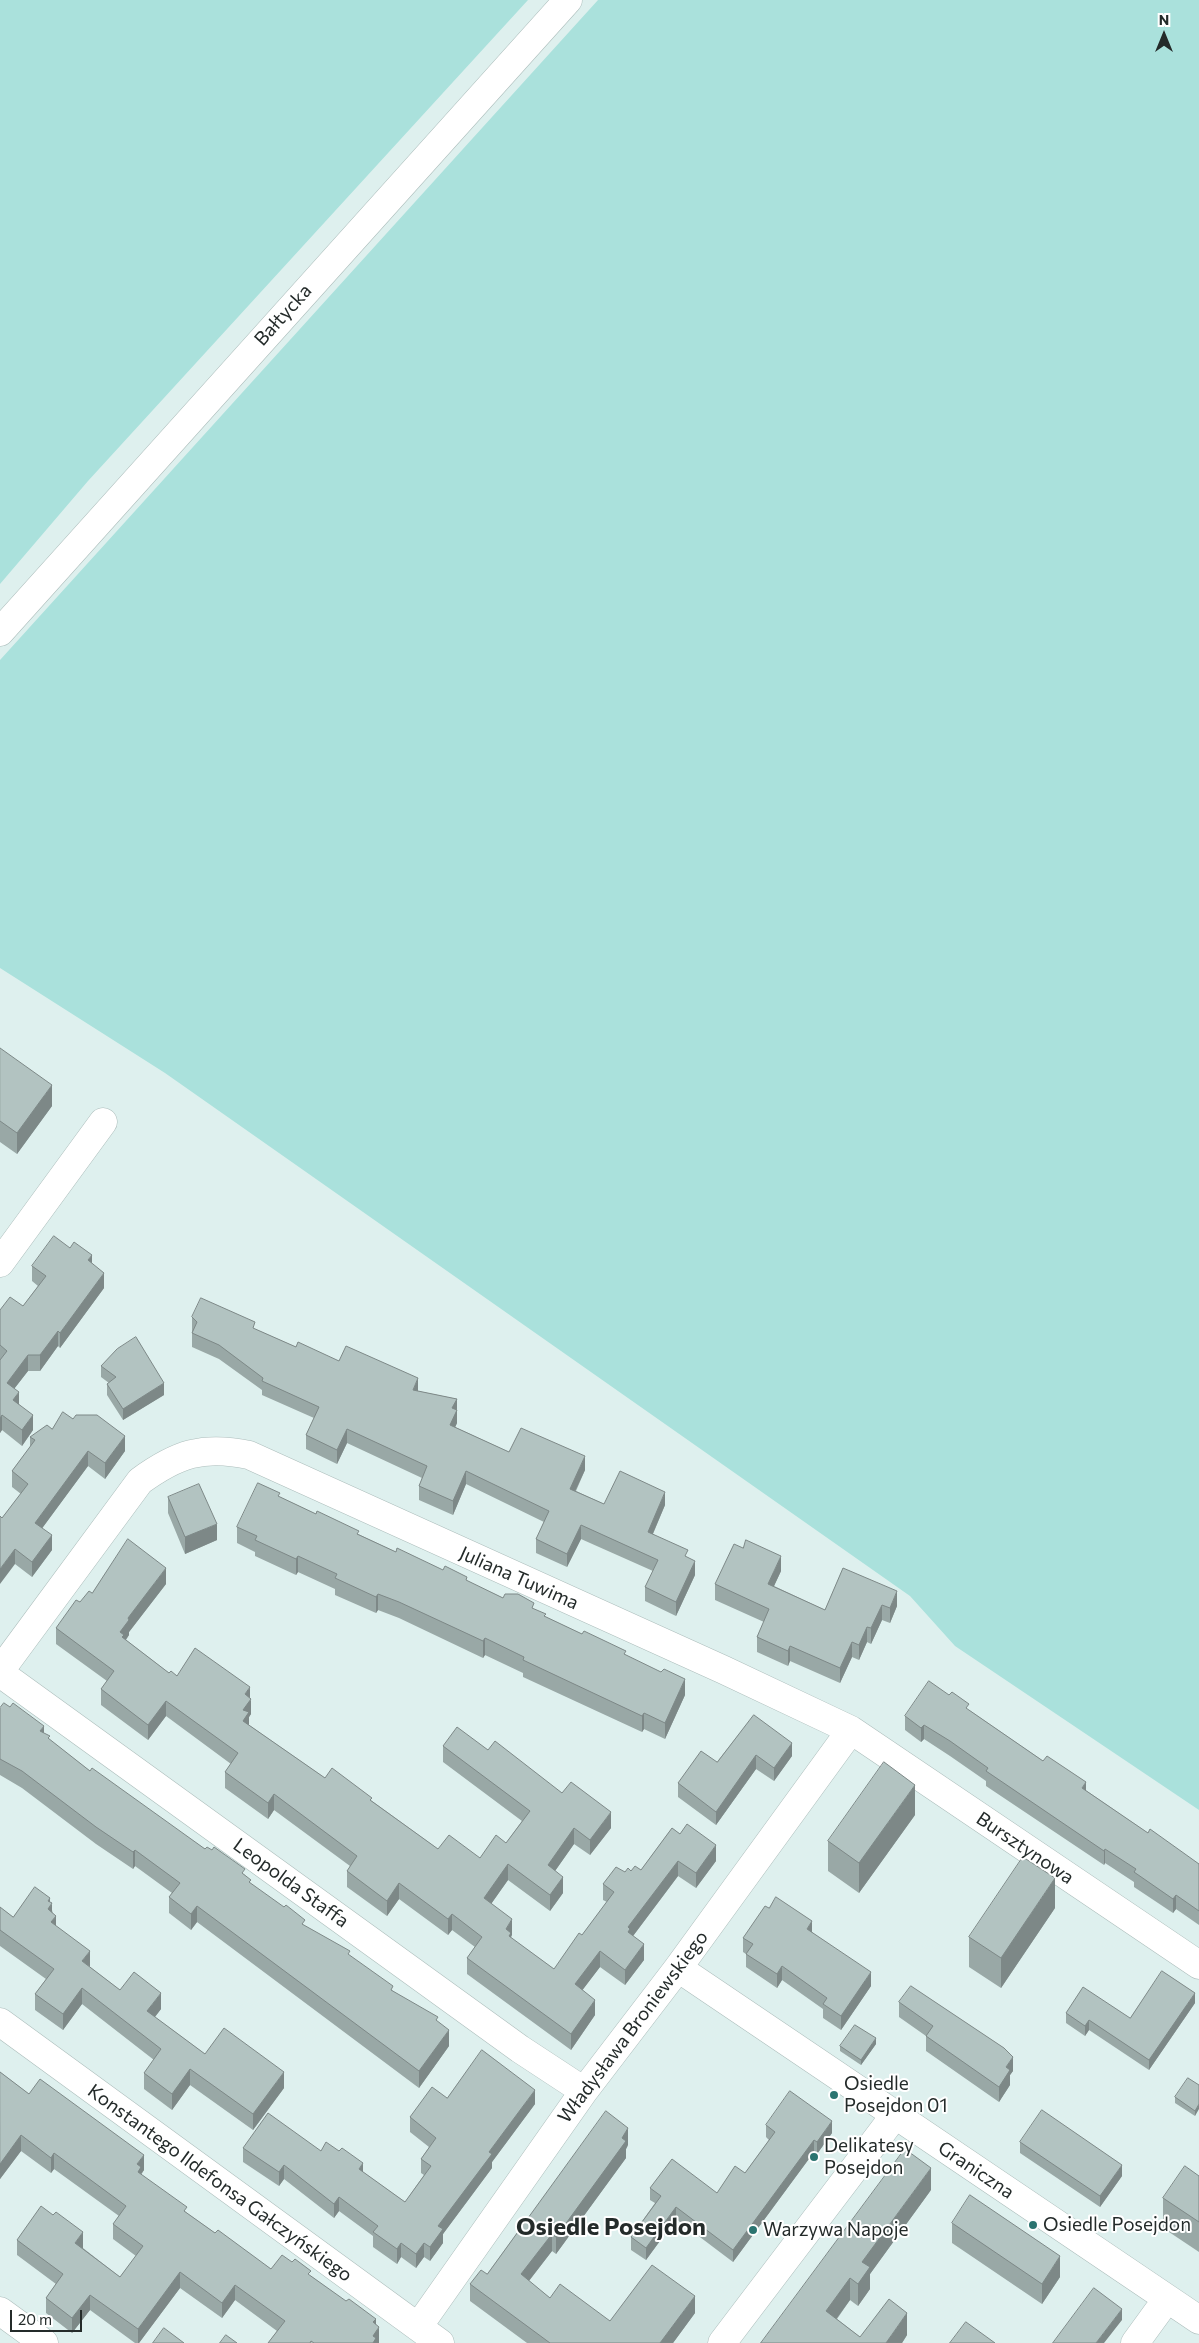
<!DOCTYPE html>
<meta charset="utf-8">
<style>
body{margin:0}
#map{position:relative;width:1199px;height:2343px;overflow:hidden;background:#def0ee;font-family:Commissioner,sans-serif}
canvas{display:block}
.north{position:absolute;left:1139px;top:10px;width:50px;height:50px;-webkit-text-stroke:4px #fff;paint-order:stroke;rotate:0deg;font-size:14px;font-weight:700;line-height:20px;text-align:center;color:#242b2a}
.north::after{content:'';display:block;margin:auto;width:18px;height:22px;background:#242b2a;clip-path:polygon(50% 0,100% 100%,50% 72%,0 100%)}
.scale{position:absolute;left:10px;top:2310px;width:72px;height:22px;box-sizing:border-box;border:2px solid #242b2a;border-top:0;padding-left:6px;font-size:15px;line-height:18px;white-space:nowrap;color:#242b2a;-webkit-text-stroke:4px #fff;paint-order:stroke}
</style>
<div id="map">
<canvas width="1199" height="2343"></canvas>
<div class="north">N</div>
<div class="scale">20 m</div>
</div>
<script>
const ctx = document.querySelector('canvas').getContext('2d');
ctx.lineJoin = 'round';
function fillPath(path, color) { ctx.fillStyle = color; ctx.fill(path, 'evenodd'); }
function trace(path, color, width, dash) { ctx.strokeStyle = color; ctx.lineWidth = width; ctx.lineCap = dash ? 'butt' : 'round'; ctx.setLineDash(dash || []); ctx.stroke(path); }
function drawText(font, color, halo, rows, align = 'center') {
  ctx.font = font + ' Commissioner,sans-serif'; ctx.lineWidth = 4; ctx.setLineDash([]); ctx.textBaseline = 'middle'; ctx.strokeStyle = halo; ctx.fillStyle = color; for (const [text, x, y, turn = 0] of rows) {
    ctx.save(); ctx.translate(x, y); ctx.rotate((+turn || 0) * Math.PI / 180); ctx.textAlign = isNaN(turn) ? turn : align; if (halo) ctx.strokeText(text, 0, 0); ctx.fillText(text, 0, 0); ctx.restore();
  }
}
const green = new Path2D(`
 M0 0H528L88 481 0 584Z
 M598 0H1199V1810L955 1646 910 1596 165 1073 0 968V660Z`);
const minor = new Path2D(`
 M0 632 568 0
 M0 1263 103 1122
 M0 1671 140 1481C177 1454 203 1445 249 1455L724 1670 851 1730 1199 1965
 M0 1673 520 2049 584 2091
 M678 1968 1199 2320
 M0 2022 440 2343
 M0 2311 44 2343
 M418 2327 584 2091 678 1968 851 1730
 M722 2343 895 2115
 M1135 2343 1167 2299`);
const wall = new Path2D(`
 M0 1048 52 1106 17 1154 0 1142Z
 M92 1263 104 1288 60 1348 58 1346 40 1371H28L14 1389 19 1404 33 1430 22 1446 2 1430 0 1433V1310L23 1306 38 1286 32 1281V1266Z
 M192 1317 255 1329 296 1347 339 1361 418 1391 457 1399V1423L455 1427 509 1452 585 1470 576 1491 604 1504 665 1505 653 1534 688 1558 695 1575 676 1616 645 1601V1587L653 1571 581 1539 567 1567 536 1553V1539L544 1522 466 1484 453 1515 419 1500V1486L422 1478 347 1443 337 1464 306 1449V1435L314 1418 262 1395V1390L219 1359 192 1347Z
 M101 1366 164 1395 123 1420 107 1395V1384L109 1383 101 1377Z
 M73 1419 125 1451 105 1479 88 1466 42 1528 52 1550 32 1577 15 1564 2 1518 21 1494 12 1487V1471L30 1447V1437L52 1429Z
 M168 1497 217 1540 185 1554 168 1513Z
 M280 1497 396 1552 467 1581 503 1598 534 1609 546 1617 626 1655 685 1695 665 1739 644 1729 642 1732 523 1677V1673L485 1655 483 1658 399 1618 378 1610 376 1613 335 1595V1589L298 1572 296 1575 255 1556V1552L237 1543V1527Z
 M843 1568 897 1606 890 1623 882 1620 871 1644 867 1642 859 1660 852 1657 840 1683 790 1661 788 1666 757 1652V1637L764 1622 715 1600V1584L781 1571 774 1586 825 1610Z
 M166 1584 129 1632V1635L126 1640 169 1673 250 1697 251 1714 249 1717V1725L325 1778 372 1801 438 1849 480 1858 506 1843 522 1821 443 1762V1746L488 1750 562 1793 611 1828 590 1855 574 1844 555 1871 563 1893 550 1911 508 1880 491 1904 512 1935 511 1938 554 1969 582 1935 607 1902 603 1900V1884L625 1872 641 1870 672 1828 716 1861 696 1888 678 1876 633 1936 644 1960 625 1985 600 1967 582 1990 595 2015 571 2050 467 1974V1958L475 1947 452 1930 448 1935 399 1899 387 1916 347 1887V1871L350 1866 274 1810 268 1819 225 1788V1772L231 1764 166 1716 148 1740 101 1705V1689L107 1681 56 1644V1628L80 1602 92 1593Z
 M0 1708 44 1733 50 1740 90 1771 205 1849 245 1875 251 1884 305 1926 350 1956 393 1991 438 2022 449 2046 419 2088 197 1922 191 1930 169 1913V1897L172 1893 135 1866 133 1869 96 1844 22 1788 0 1775Z
 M969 1710 1148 1833 1199 1864V1925L1176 1909 1173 1913 1134 1887V1882L1105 1863 1104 1865 986 1786V1781L950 1756 924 1739 921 1742 905 1730V1716Z
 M754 1715 792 1756 774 1781 756 1769 716 1825 678 1797V1783L717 1762Z
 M915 1815 859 1893 828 1871V1841Z
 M50 1902 56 1926 90 1967 120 1990 161 2009 155 2017 205 2054 284 2088 253 2130 190 2085 172 2110 144 2089V2073L154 2060 82 2004 63 2030 35 2010V1994L46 1979 0 1946V1907L13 1917Z
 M1055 1908 1001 1988 969 1967V1937Z
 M812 1932 871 1986 841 2030 823 2018V2009L782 1980 777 1988 746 1967V1954L743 1952V1938Z
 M899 2002 1013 2071 1010 2075V2085L999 2102 926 2051V2036L899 2017Z
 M1195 2003 1149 2070 1089 2030 1085 2036 1066 2023V2013L1130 2018Z
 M876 2044 861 2065 840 2051V2046Z
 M0 2072 29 2094 144 2170 141 2175 187 2213 215 2233 271 2269 311 2276 376 2324 379 2342 268 2343 277 2331 235 2300 222 2318 180 2288 139 2343H135L90 2310 72 2333 46 2313V2298L56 2284 17 2255V2240L83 2248 120 2277 136 2256 113 2239V2224L119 2216 54 2169 51 2173 21 2151 0 2179Z
 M1199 2085 1195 2116 1175 2103V2097Z
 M447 2098 535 2104 492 2162V2168L443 2234V2243L430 2261 424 2257 416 2268 401 2257 397 2264 373 2247V2236L339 2211 334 2218 284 2179 279 2186 243 2162V2148L321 2151 363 2172 405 2202 424 2175 421 2173V2159L429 2147 410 2132V2117Z
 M766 2125 832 2133 817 2154 814 2152 733 2262 676 2219 646 2260 631 2250V2237L655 2203 650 2200V2188L717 2193 745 2173 769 2140 766 2137Z
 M1020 2142 1122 2176 1100 2207 1020 2153Z
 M628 2145 626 2149V2158L556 2254 552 2251 529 2281 550 2298 610 2321 695 2313 673 2343H527L470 2301V2284L487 2274Z
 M1199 2176V2252L1163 2228V2198Z
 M931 2190 870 2274V2289L858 2306 850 2300 837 2319 860 2337 907 2335 902 2343H761Z
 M952 2223 1060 2277 1042 2304 952 2243Z`);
const shadedWall = new Path2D(`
 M52 1085V1106L17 1154V1133Z
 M92 1255V1270L88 1260Z
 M104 1273V1288L60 1348V1333Z
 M58 1331V1346L40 1371V1355Z
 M28 1355V1371L7 1398V1383Z
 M418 1378V1392L413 1390Z
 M164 1383V1395L123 1420V1409Z
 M19 1392V1408L13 1400Z
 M457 1399V1423L450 1439V1425L452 1408Z
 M2 1415V1430L0 1433V1418Z
 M33 1415V1430L22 1446V1430Z
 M347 1429V1443L337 1464V1450Z
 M125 1436V1451L105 1479V1463Z
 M88 1451V1466L35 1538V1523Z
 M585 1456V1470L570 1502V1489Z
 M466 1471V1484L453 1515V1501Z
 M665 1492V1505L648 1545V1532Z
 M217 1524V1540L185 1554V1537Z
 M581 1525V1539L567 1567V1554Z
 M52 1535V1550L32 1577V1562Z
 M15 1549V1564L0 1584V1569Z
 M298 1556V1572L296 1575V1559Z
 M781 1556V1571L768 1599V1584Z
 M695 1561V1575L676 1616V1602Z
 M166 1568V1584L129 1632V1635L124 1642 120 1632 128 1618Z
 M897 1591V1606L890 1623V1608Z
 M378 1594V1610L376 1613V1597Z
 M882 1605V1620L871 1644V1628Z
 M867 1627V1642L859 1660V1645Z
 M485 1638V1655L483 1658V1641Z
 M852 1642V1657L840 1683V1668Z
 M790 1646V1661L788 1666V1651Z
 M685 1679V1695L665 1739V1723Z
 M250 1687V1701L251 1699V1714L249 1717V1728L243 1736V1710L245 1694Z
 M166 1701V1716L148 1740V1725Z
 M644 1713V1729L642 1732V1716Z
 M924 1725V1739L921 1742V1728Z
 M44 1726V1743L40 1731Z
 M792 1743V1756L774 1781V1768Z
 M756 1755V1769L716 1825V1812Z
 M1086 1782V1796L1082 1788Z
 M915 1785V1815L859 1893V1863Z
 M274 1794V1810L268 1819V1803Z
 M611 1812V1828L590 1855V1840Z
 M574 1828V1844L548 1881V1865Z
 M716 1845V1861L696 1888V1873Z
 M1105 1849V1863L1104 1865V1851Z
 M135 1850V1866L133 1869V1852Z
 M678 1861V1876L630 1940 628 1948V1927Z
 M508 1864V1880L484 1914V1898Z
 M563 1877V1893L550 1911V1895Z
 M1055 1878V1908L1001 1988V1958Z
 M399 1883V1899L387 1916V1901Z
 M1176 1895V1909L1173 1913V1899Z
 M50 1898V1907L52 1903V1919L48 1925V1901Z
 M197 1906V1922L191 1930V1914Z
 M452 1914V1930L448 1935V1919Z
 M56 1916V1932L51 1922Z
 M512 1919V1935L511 1936V1948L506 1929Z
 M812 1921V1935L807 1929Z
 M644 1944V1960L625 1985V1970Z
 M90 1951V1967L82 1961Z
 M600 1951V1967L575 2000V1984Z
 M782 1966V1980L777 1988V1974Z
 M871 1972V1986L841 2030V2016Z
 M82 1988V2004L63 2030V2014Z
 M161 1993V2009L147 2027V2011Z
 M1195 1993V2003L1149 2070V2060Z
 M595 2000V2015L571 2050V2034Z
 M1089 2020V2030L1085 2036V2026Z
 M449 2030V2046L419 2088V2071Z
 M876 2038V2044L861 2065V2060Z
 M1013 2057V2071L1010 2075V2085L999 2102V2087L1006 2067Z
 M190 2069V2085L172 2110V2094Z
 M284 2072V2088L253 2130V2114Z
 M535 2090V2104L492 2162V2168L443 2234V2243L430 2261V2247L438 2226 489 2152Z
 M1199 2104V2109L1195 2116V2111Z
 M832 2121V2133L817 2154V2142Z
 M628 2128V2145L626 2149V2158L556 2254V2237Z
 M21 2135V2151L0 2179V2164Z
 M814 2140V2152L733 2262V2250Z
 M54 2153V2169L51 2173V2158Z
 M144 2155V2170L141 2174 138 2188 137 2164Z
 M363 2163V2178L359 2169Z
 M284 2165V2179L279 2186V2172Z
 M1122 2165V2176L1100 2207V2196Z
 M931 2168V2190L870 2274V2289L858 2306V2284L862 2262Z
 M339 2197V2211L334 2218V2204Z
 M676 2207V2219L646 2260V2248Z
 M83 2232V2248L75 2258V2243Z
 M552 2234V2251L521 2291V2274Z
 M401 2243V2257L397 2264V2249Z
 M424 2243V2257L416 2268V2254Z
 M1060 2256V2277L1042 2304V2284Z
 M180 2272V2288L139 2343H138V2329Z
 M850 2278V2300L826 2333V2311Z
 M235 2285V2300L222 2318V2303Z
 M90 2295V2310L72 2333V2318Z
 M695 2296V2313L673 2343H660Z
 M1122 2309V2320L1104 2343H1096Z
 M907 2313V2335L902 2343H886Z
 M376 2319V2332L379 2327V2343H373V2322Z`);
const building = new Path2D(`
 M0 1048 52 1085 17 1133 0 1121Z
 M54 1236 70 1248 74 1242 92 1255 88 1260 104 1273 60 1333 58 1331 40 1355H28L7 1383 19 1392 13 1400 33 1415 22 1430 2 1415 0 1418V1360L7 1351 0 1345V1310L10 1297 23 1306 46 1276 32 1266Z
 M201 1298 255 1322 253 1328 296 1347 298 1342 339 1361 346 1346 418 1378 413 1390 457 1399 452 1408 457 1410 450 1425 509 1452 521 1428 585 1456 570 1489 604 1504 620 1471 665 1492 648 1532 688 1550 685 1556 695 1561 676 1602 645 1587 658 1560 581 1525 567 1554 536 1539 549 1511 466 1471 453 1501 419 1486 427 1466 347 1429 337 1450 306 1435 319 1407 262 1381 263 1378 219 1345 192 1333 197 1322 192 1317Z
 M136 1337 164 1383 123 1409 107 1384 116 1377 101 1366 117 1349Z
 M63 1412 73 1419 76 1415H97L125 1436 105 1463 88 1451 35 1523 52 1535 32 1562 15 1549 0 1569V1516L2 1518 28 1484 12 1471 35 1440 30 1437 47 1425 52 1429Z
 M258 1483 280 1493 278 1496 316 1514 317 1511 359 1531 357 1534 396 1552 397 1548 443 1570 445 1566 467 1577 466 1580 503 1598 505 1594H518L534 1603 532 1608 546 1614 544 1616 582 1634 584 1631 626 1651 624 1654 661 1672 664 1669 685 1679 665 1723 644 1713 642 1716 523 1660 524 1657 485 1638 483 1641 399 1602 378 1594 376 1597 335 1578 337 1574 298 1556 296 1559 255 1540 257 1536 237 1527Z
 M199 1484 217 1524 185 1537 168 1497Z
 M128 1539 166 1568 128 1618 129 1620 120 1632 124 1635 122 1637 169 1673 171 1671 177 1676 195 1648 250 1687 245 1694 251 1699 243 1710 249 1712 243 1721 325 1778 332 1768 372 1798 370 1800 438 1849 449 1835 480 1858 496 1835 506 1843 530 1811 443 1746 457 1727 488 1750 495 1741 562 1793 571 1782 611 1812 590 1840 574 1828 548 1865 563 1877 550 1895 508 1864 484 1898 512 1919 506 1929 511 1933 509 1936 554 1969 579 1933 582 1935 614 1892 603 1884 616 1867 625 1872 628 1868 631 1871 635 1866 641 1870 672 1828 680 1834 687 1824 716 1845 696 1873 678 1861 628 1927 630 1929 628 1932 644 1944 625 1970 600 1951 575 1984 595 2000 571 2034 467 1958 482 1937 452 1914 448 1919 399 1883 387 1901 347 1871 357 1856 274 1794 268 1803 225 1772 238 1753 166 1701 148 1725 101 1689 114 1671 56 1628 76 1600 80 1602 89 1591 92 1593Z
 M746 1540 781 1556 768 1584 825 1610 843 1568 897 1591 890 1608 882 1605 871 1628 867 1627 859 1645 852 1642 840 1668 790 1646 788 1651 757 1637 769 1609 715 1584 734 1544 743 1548Z
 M929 1681 949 1695 952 1692 969 1704 966 1708 1043 1761 1047 1756 1086 1782 1082 1788 1148 1833 1150 1829 1199 1864V1911L1176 1895 1173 1899 1134 1872 1136 1869 1105 1849 1104 1851 986 1771 988 1768 950 1741 924 1725 921 1728 905 1716Z
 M4 1703 10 1707 13 1703 44 1726 40 1731 50 1736 48 1738 90 1771 92 1768 205 1849 207 1847 212 1850 214 1847 245 1869 242 1873 251 1880 249 1882 284 1907 286 1905 305 1920 302 1924 350 1951 348 1954 393 1986 391 1990 438 2017 436 2020 449 2030 419 2071 197 1906 191 1914 169 1897 180 1883 135 1850 133 1852 96 1827 22 1771 0 1759V1708Z
 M754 1715 792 1743 774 1768 756 1755 716 1812 678 1783 701 1751 717 1762Z
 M884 1762 915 1785 859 1863 828 1841Z
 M1023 1857 1055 1878 1001 1958 969 1937Z
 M35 1887 50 1898 48 1901 52 1903 48 1909 56 1916 51 1922 90 1951 82 1961 120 1990 134 1972 161 1993 147 2011 205 2054 224 2028 284 2072 253 2114 190 2069 172 2094 144 2073 161 2049 82 1988 63 2014 35 1994 54 1969 0 1930V1907L13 1917Z
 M776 1897 812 1921 807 1929 871 1972 841 2016 823 2004 827 1998 782 1966 777 1974 746 1954 753 1944 743 1938 765 1906 769 1908Z
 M1162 1971 1195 1993 1149 2060 1089 2020 1085 2026 1066 2013 1083 1987 1130 2018Z
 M911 1986 1004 2048 1013 2057 1006 2067 1010 2070 999 2087 926 2036 933 2026 899 2002Z
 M855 2025 876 2038 861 2060 840 2046Z
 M482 2050 535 2090 489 2152 492 2154 438 2226 443 2229 430 2247 424 2243 416 2254 401 2243 397 2249 373 2232 378 2226 339 2197 334 2204 284 2165 279 2172 243 2148 268 2113 321 2151 326 2142 339 2151 342 2148 363 2163 359 2169 405 2202 431 2166 421 2159 436 2138 410 2117 432 2087 447 2098Z
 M0 2072 29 2094 40 2079 144 2155 137 2164 141 2167 138 2172 187 2207 184 2211 215 2233 218 2230 271 2269 282 2255 292 2262 295 2259 311 2271 308 2274 346 2301 349 2299 376 2319 373 2322 379 2327 373 2336 376 2338 373 2343H314L311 2341 310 2343H268L285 2321 235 2285 222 2303 180 2272 138 2329 90 2295 72 2318 46 2298 63 2274 17 2240 41 2206 53 2215 56 2212 83 2232 75 2243 120 2277 143 2246 113 2224 126 2206 54 2153 51 2158 21 2135 0 2164Z
 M1188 2078 1199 2085V2104L1195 2111 1175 2097Z
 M790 2091 832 2121 817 2142 814 2140 733 2250 676 2207 646 2248 631 2237 661 2196 650 2188 672 2159 717 2193 735 2166 745 2173 775 2132 766 2125Z
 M1042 2110 1122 2165 1100 2196 1020 2142Z
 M606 2111 628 2128 622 2138 626 2141 556 2237 552 2234 521 2274 550 2298 560 2284 610 2321 652 2265 695 2296 660 2343H550L470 2284 481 2270 487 2274Z
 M905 2149 931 2168 862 2262 870 2267 858 2284 850 2278 826 2311 860 2337 889 2299 907 2313 886 2343H761Z
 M1185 2166 1199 2176V2222L1163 2198Z
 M970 2195 1060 2256 1042 2284 952 2223Z
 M1094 2288 1122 2309 1096 2343H1053Z
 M966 2322 995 2343H950Z
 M164 2328 184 2343H153Z
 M226 2335 237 2343H220Z`);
const markers = [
 [834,2095,5,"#2b7470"],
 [814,2157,5,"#2b7470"],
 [1033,2225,5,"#2b7470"],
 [753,2230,5,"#2b7470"]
];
const streetNames = [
 ["Bałtycka",283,315,-48],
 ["Juliana Tuwima",519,1578,24],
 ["Bursztynowa",1025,1848,34],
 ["Leopolda Staffa",291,1883,36],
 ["Władysława Broniewskiego",633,2027,-53],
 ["Graniczna",976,2170,34],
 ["Konstantego Ildefonsa Gałczyńskiego",220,2183,36]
];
const poiNames = [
 ["Osiedle",844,2084],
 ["Posejdon 01",844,2106],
 ["Delikatesy",824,2146],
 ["Posejdon",824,2168],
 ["Osiedle Posejdon",1043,2225],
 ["Warzywa Napoje",763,2230]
];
const districtNames = [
 ["Osiedle Posejdon",611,2227]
];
fillPath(green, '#aae1dc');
trace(minor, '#acbdbb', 29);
trace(minor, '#fff', 28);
fillPath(wall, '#99a8a6');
fillPath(shadedWall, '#7d8887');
fillPath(building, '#b2c3c1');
trace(building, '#7d8887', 1);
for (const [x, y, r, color] of markers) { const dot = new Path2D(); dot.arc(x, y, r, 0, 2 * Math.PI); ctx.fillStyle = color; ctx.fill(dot); trace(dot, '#fff', 2); }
drawText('19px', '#242b2a', '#fff', streetNames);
drawText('19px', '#242b2a', '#fff', poiNames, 'left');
drawText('bold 24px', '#242b2a', '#fff', districtNames);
</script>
